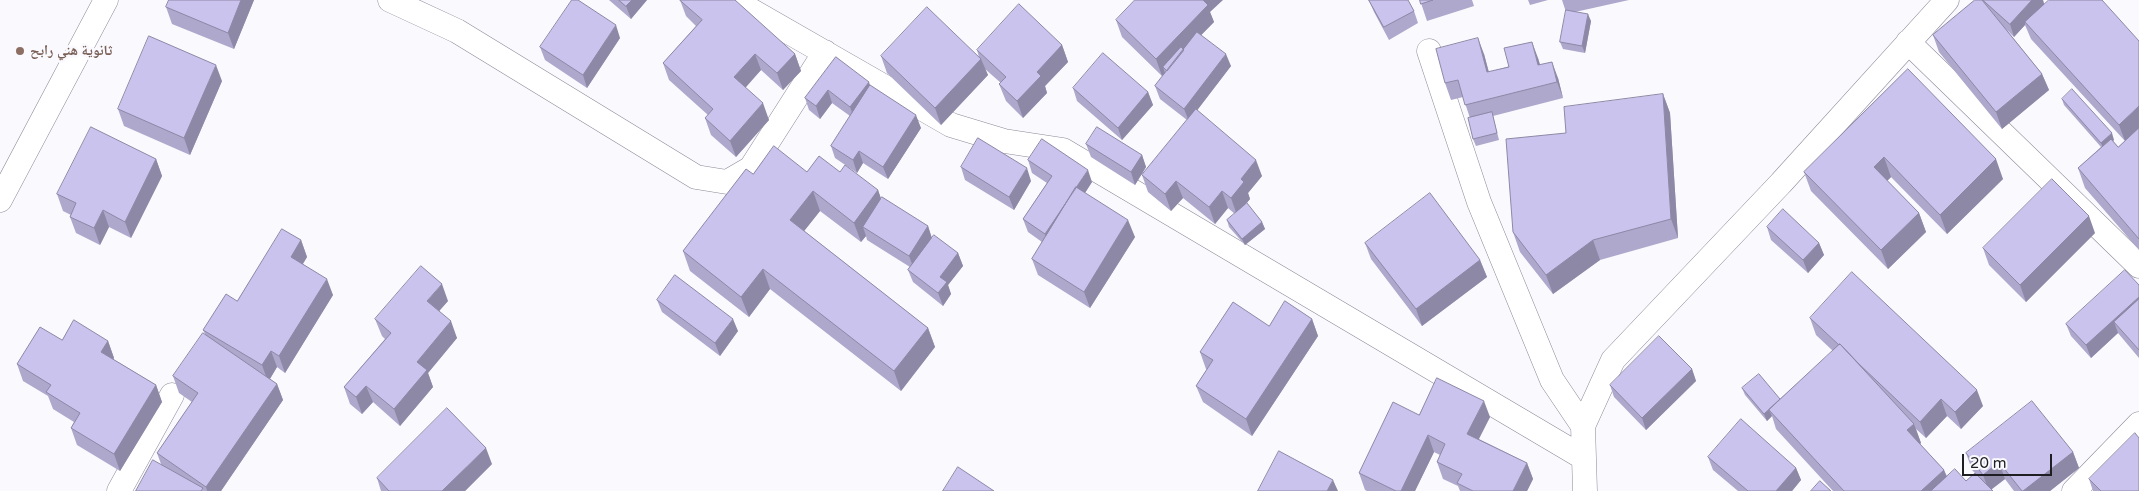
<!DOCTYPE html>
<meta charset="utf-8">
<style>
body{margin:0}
#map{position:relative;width:2139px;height:491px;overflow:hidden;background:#f9f9fe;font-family:"Varela Round",sans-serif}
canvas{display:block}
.scale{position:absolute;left:1962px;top:454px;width:90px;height:22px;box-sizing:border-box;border:2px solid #1f1e23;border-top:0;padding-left:6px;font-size:15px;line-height:18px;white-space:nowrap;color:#1f1e23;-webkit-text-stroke:4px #f9f9fe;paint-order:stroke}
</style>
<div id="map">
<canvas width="2139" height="491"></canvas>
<div class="scale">20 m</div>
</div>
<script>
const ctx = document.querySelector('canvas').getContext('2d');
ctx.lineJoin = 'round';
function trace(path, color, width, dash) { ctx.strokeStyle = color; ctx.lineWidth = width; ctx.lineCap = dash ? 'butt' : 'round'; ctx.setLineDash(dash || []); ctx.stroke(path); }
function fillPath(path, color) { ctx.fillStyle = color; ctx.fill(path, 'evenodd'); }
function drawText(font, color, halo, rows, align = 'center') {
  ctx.font = font + ' "Varela Round","Noto Naskh Arabic",sans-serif'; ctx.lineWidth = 5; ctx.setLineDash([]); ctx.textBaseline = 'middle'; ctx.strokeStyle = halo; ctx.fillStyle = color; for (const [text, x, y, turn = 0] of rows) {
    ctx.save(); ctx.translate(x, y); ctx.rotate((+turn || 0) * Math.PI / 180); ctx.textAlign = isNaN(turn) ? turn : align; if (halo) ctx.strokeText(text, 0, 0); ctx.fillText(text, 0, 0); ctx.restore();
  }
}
const minor = new Path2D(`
 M390 0 457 31 696 177 727 182 751 168 825 52
 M733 0 951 125 1004 141 1063 150 1584 458
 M1908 42 2139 266
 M1429 51 1479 202 1552 380 1583 426
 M0 200 106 0
 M119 491 172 395
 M1585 491 1583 426 1613 360 1781 183 1947 0
 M2074 491 2139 424`);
const wall = new Path2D(`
 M254 0 234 49 172 24 166 7Z
 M609 0H647L631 19Z
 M680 0 795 54 801 71 783 90 761 70 745 87 769 120 736 157 711 135 705 118 708 115 669 80 663 63 696 26 686 16Z
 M1369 0 1414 11 1418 23 1389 40 1374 12Z
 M1420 0H1472L1474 6 1427 21Z
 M1528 0H1548L1530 5Z
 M1562 0H1629L1575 12 1591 21 1585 53 1563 49 1560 42 1566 12Z
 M1975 0H2043L2044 4 2139 128V250L2085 188 2078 168 2101 147 2064 105 2062 99 2114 140 2113 141 2118 147 2125 141 2031 39 2025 25 2014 37 2006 29 2042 74 2049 90 2002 129 1939 52 1933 35Z
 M1210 12 1214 22 1201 35 1231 66 1197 110 1262 176 1248 193 1250 199 1245 205 1262 222 1265 229 1245 245 1229 227 1227 220 1235 214 1228 208 1215 224 1183 198 1171 211 1148 192 1142 175 1187 120 1160 99 1155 86 1165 73 1162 76 1122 37 1116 20Z
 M620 38 587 88 545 60 540 47Z
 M1062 45 1068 62 1045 86 1047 93 1023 118 1006 101 999 84 1001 83 985 69 988 75 941 125 887 73 881 56 979 57 977 50Z
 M1484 54 1489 72 1538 58 1540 64 1558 78 1563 98 1493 116 1499 140 1476 146 1473 139 1470 118 1463 97 1451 100 1445 83Z
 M836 57 921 128 888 179 863 163 857 173 835 158 831 146 850 116 832 103 820 119 809 110 805 98Z
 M1908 69 2003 179 1947 234 1891 177 1887 181 1919 213 1926 232 1888 269 1811 191 1804 172Z
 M222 81 190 155 124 126 118 109Z
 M1073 88 1148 92 1153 105 1122 140 1077 101Z
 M1663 94 1670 113 1678 238 1600 260 1553 294 1520 252 1513 232 1566 133Z
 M1086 144 1142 155 1146 167 1135 185 1091 157Z
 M156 159 162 176 131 238 109 227 100 245 76 233 70 217 71 215 63 211 57 194Z
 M1028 160 1092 182 1085 193 1135 237 1090 308 1038 275 1032 259 1042 242 1028 232 1023 219 1047 183 1032 173Z
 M961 167 1031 181 1014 210 965 180Z
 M807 172H840L878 190 881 199 928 226 932 238 958 253 963 266 948 285 951 294 943 306 913 282 908 270 910 267 867 240 866 236 861 242 820 211 804 231 928 328 935 347 901 391 770 289 749 317 690 271 683 251 753 174Z
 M1767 227 1819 243 1824 255 1808 273 1771 240Z
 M2095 233 2026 302 1989 265 1983 248Z
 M301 240 307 257 303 264 333 295 285 373 277 367 270 379 277 384 283 400 221 491H136L161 464 157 453 192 402 179 393 173 376 205 334 203 330 237 301Z
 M1365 243 1480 260 1487 277 1422 326 1371 259Z
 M2139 285V358L2118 333 2091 358 2071 336 2066 324Z
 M657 300 738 331 720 356 662 312Z
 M448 301 439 311 457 338 428 373 433 387 400 426 373 402 362 414 350 404 344 387 385 339 382 336 375 319Z
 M1810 318 1983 406 1961 429 1947 416 1926 438 1916 429 1921 443 1920 444 1944 470 1947 476 1966 481 1975 473 1972 470 1966 453 2073 452 2079 468 2050 491H2014L2005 479 1991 490 1993 491H1833L1776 429 1772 416 1767 421 1745 395 1742 388 1780 399 1833 351 1816 335Z
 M1312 319 1318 336 1252 436 1203 402 1196 386 1207 369H1206L1200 352 1269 326Z
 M62 340 108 341 114 358 113 359 156 385 162 402 120 471 77 445 71 428 74 422 53 409 48 396 23 381 17 364Z
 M1692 369 1696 381 1646 430 1614 397 1610 385Z
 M1419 415 1490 417 1479 439 1527 463 1533 479 1527 491H1460L1458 486 1443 479 1437 462 1440 455 1434 452 1415 491H1367L1365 490 1359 473Z
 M1708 457 1796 468 1801 480 1792 491H1738L1713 470Z
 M492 464 465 491H381L377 478Z
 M2089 479 2139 491H2093Z`);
const shadedWall = new Path2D(`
 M241 0H254L234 49 228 33Z
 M632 0H647L631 19 626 6Z
 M1203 0H1223L1210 12 1214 22 1167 70 1163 67 1165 73 1162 76 1156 59Z
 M2032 0H2043L2044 4 2025 22V25L2014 37 2010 24Z
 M1588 14 1591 21 1585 53 1582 46Z
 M616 25 620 38 587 88 583 75Z
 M1478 38 1484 54 1493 89 1487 72Z
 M1532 42 1538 58 1544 81 1538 65Z
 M1062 45 1068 62 1045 86 1047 93 1023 118 1017 101 1037 72Z
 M755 54 761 70 740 94 734 77Z
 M795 54 801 71 783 90 777 73Z
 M1226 54 1231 66 1189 121 1184 109Z
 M981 59 988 75 941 125 935 108Z
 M1552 62 1558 78 1563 98 1557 82Z
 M216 65 222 81 190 155 184 138Z
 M2042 74 2049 90 2002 129 1996 112Z
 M869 82 873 95 855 120 850 107Z
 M828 90 832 103 820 119 816 106Z
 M1148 92 1153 105 1122 140 1118 128Z
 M1663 94 1670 113 1678 238 1671 219Z
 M763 103 769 120 736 157 730 141Z
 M2139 106V128L2125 141 2119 125Z
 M916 115 921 128 888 179 883 167Z
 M2112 133 2114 140 2104 150 2101 143Z
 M859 151 863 163 857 173 853 160Z
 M1142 155 1146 167 1135 185 1131 172Z
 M1884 157 1891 177 1881 187 1874 167Z
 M156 159 162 176 131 238 125 222Z
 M1996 159 2003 179 1947 234 1940 215Z
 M1256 160 1262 176 1248 193 1250 199 1237 215 1231 198 1241 179Z
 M1027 168 1031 181 1014 210 1009 197Z
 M1088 170 1092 182 1050 247 1045 234Z
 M1176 181 1183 198 1171 211 1165 194Z
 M878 190 885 210 863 227 866 236 861 242 854 223Z
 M813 191 820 211 797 240 790 220Z
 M1222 191 1228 208 1215 224 1209 207Z
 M103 210 109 227 100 245 94 228Z
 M1919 213 1926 232 1888 269 1881 250Z
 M2089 216 2095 233 2026 302 2020 285Z
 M1128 220 1135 237 1090 308 1084 292Z
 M1262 222 1265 229 1245 245 1242 239Z
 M928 226 932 239 914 269 909 256Z
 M301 240 307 257 297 273 291 257Z
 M1593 240 1600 260 1553 294 1546 275Z
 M1819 243 1824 255 1808 273 1803 260Z
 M958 253 963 266 948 285 951 294 943 306 938 293 940 277Z
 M1480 260 1487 277 1422 326 1416 309Z
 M763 269 770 289 749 317 741 297Z
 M327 279 333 295 285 373 279 356Z
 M442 284 448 301 433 318 427 301Z
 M2139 297V314L2114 322 2118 333 2091 358 2086 345Z
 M733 319 738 331 720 356 715 343Z
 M1312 319 1318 336 1252 436 1246 419Z
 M451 321 457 338 428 373 433 387 400 426 394 409 417 362Z
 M928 328 935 347 901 391 894 371Z
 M108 341 114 358 107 369 101 352Z
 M271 351 277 367 268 382 262 365Z
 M1692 369 1696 381 1646 430 1642 418Z
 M277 384 283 400 221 491H207L206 487Z
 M156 385 162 402 120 471 114 454Z
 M366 386 373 402 362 414 356 397Z
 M1977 390 1983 406 1961 429 1955 412Z
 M1941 399 1947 416 1926 438 1920 422Z
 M1781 400 1769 410 1772 416 1767 421 1764 414Z
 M1484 401 1490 417 1473 450 1467 434Z
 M1914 424 1921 443 1914 450 1907 430Z
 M1428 435 1434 452 1415 491H1401Z
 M486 448 492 464 465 491H442Z
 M2073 452 2079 468 2050 491H2023Z
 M1999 462 2005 479 1989 491 1983 475Z
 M1527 463 1533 479 1527 491H1513Z
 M1796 468 1801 480 1792 491H1776Z
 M1944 470 1951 489 1950 491H1921Z
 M1333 480 1338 491H1327Z`);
const building = new Path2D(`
 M169 0H241L228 33 166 7Z
 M572 0H578L616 25 583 75 540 47Z
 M619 0H632L626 6Z
 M680 0H735L795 54 777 73 755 54 734 77 763 103 730 141 705 118 713 109 663 63 702 20Z
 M1135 0H1203L1208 5 1156 59 1116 20Z
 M1369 0H1408L1414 11 1384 27Z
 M1420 0H1433L1421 4Z
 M1975 0H1982L2042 74 1996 112 1933 35Z
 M1983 0H2032L2010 24Z
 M2049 0H2102L2139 41V106L2119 125 2025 22Z
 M1019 4 1062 45 1037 72 1041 76 1017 101 999 84 1006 77 977 50Z
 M927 7 981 59 935 108 881 56Z
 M1566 10 1588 14 1582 46 1560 42Z
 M1197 32 1226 54 1184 109 1155 86Z
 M149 36 216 65 184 138 118 109Z
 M1478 38 1487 72 1509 67 1504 48 1532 42 1538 65 1552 62 1557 82 1465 105 1458 80 1445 83 1436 49Z
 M1181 47 1184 50 1167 71 1163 67Z
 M1103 53 1148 92 1118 128 1073 88Z
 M836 57 869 82 850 107 828 90 816 106 805 98Z
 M1908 69 1996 159 1940 215 1884 157 1874 167 1919 213 1881 250 1804 172Z
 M870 85 916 115 883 167 859 151 853 160 831 146Z
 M2072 89 2112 133 2101 143 2062 99Z
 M1663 94 1671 219 1593 240 1546 275 1513 232 1506 139 1566 133 1564 107Z
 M1196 109 1256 160 1241 179 1244 182 1231 198 1222 191 1209 207 1176 181 1165 194 1142 175Z
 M1492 112 1497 133 1473 139 1468 118Z
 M91 127 156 159 125 222 103 210 94 228 70 217 76 203 57 194Z
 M1097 127 1142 155 1131 172 1086 144Z
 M2139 128V239L2078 168 2111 139 2118 147Z
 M978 138 1027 168 1009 197 961 167Z
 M1042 139 1088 170 1045 234 1023 219 1052 176 1028 160Z
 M774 146 807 172 819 156 840 172 845 165 878 190 854 223 813 191 790 220 928 328 894 371 763 269 741 297 683 251 746 169 753 174Z
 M2052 179 2089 216 2020 285 1983 248Z
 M1076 187 1128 220 1084 292 1032 259Z
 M1430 193 1480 260 1416 309 1365 243Z
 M882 197 928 226 909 256 863 227Z
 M1247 203 1262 222 1242 239 1227 220Z
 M1783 209 1819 243 1803 260 1767 227Z
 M282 229 301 240 291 257 327 279 279 356 271 351 262 365 203 330 226 294 237 301Z
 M934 235 958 253 940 277 947 282 938 293 908 270Z
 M421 266 442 284 427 301 451 321 417 362 427 370 394 409 366 386 356 397 344 387 391 333 375 319Z
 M2125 270 2139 285V297L2086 345 2066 324Z
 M1852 272 1977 390 1955 412 1941 399 1920 422 1859 364 1840 344 1839 345 1810 318Z
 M675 275 733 319 715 343 657 300Z
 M2139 299V350L2114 322Z
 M1285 301 1312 319 1246 419 1196 386 1213 360 1200 352 1233 302 1269 326Z
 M74 320 108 341 101 352 156 385 114 454 71 428 80 413 46 392 51 385 17 364 40 327 62 340Z
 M203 333 277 384 206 487 157 453 198 393 173 376Z
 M1659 336 1692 369 1642 418 1610 385Z
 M1840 344 1914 424 1907 430 1944 470 1921 491H1844L1769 410Z
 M1759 374 1780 399 1764 414 1742 388Z
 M1437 378 1484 401 1467 434 1527 463 1513 491H1473L1457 483 1462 474 1437 462 1445 444 1428 435 1401 491H1396L1359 473 1393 402 1419 415Z
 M2032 401 2073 452 2023 491H2022L1999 462 1983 475 1966 453Z
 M447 408 486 448 442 491H389L377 478Z
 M1741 419 1796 468 1776 491H1748L1708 457Z
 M2135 433 2139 438V491H2101L2089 479Z
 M1279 451 1333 480 1327 491H1258Z
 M153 460 203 488 201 491H136Z
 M958 467 994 491H943Z
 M1955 469 1966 481 1975 473 1993 491H1931Z
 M1820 481 1831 491H1811Z`);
const markers = [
 [20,51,5,"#8d6e63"]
];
const educationNames = [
 ["ثانوية هني رابح",30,51]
];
trace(minor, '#8d8b98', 25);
trace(minor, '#fff', 24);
fillPath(wall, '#aea8cc');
fillPath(shadedWall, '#8d88a6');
fillPath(building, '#cac3ed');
trace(building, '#8d88a6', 1);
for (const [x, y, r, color] of markers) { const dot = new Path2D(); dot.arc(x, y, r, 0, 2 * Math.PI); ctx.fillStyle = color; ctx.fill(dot); trace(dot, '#f9f9fe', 2); }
drawText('bold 14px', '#785e54', '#f9f9fe', educationNames, 'left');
</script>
